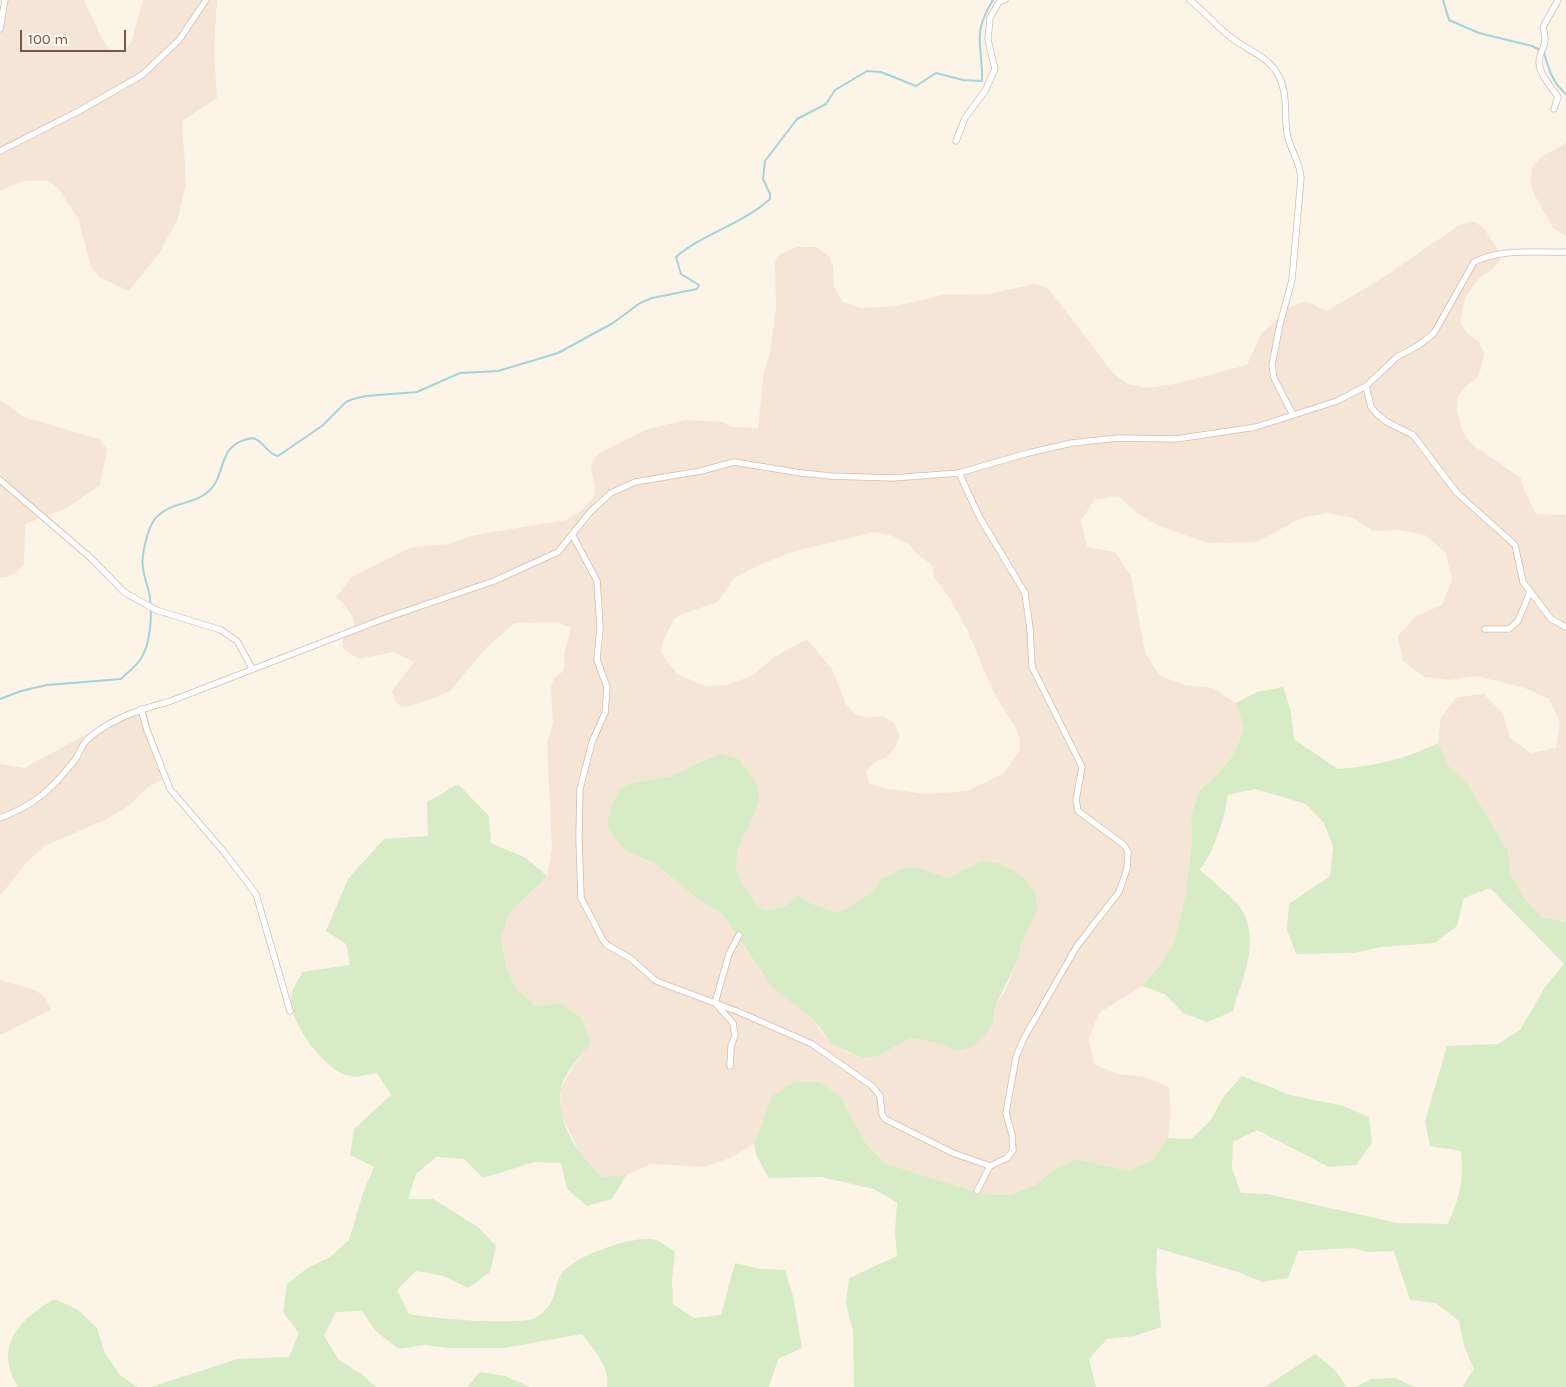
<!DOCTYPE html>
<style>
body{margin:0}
#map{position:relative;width:1566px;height:1387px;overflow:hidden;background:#fdf4e8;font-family:Karla,sans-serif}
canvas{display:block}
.scale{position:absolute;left:20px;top:30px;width:106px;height:22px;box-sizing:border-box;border:2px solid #78584b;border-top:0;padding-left:6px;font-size:15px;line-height:18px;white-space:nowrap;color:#78584b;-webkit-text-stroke:4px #fff8ef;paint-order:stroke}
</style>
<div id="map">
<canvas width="1566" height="1387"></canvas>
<div class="scale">100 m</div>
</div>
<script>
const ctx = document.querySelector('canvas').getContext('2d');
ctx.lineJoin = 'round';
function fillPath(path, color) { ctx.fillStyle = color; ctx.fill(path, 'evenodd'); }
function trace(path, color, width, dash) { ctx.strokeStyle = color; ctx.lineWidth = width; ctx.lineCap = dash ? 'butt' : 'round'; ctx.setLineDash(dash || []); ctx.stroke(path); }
const residential = new Path2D(`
 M5 0H84L102 39 109 49 122 52 131 43 143 0H217L214 49 217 98 182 121 186 183 178 218 160 252 129 291 99 277 91 267 78 218 57 187 48 181H23L0 191V11Z
 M1566 143V236L1553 228 1534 194 1530 181 1532 167 1541 157Z
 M1472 221 1483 227 1497 248 1500 261 1491 271 1481 276 1465 298 1460 322 1467 333 1478 341 1484 352 1482 366 1477 378 1466 386 1458 397 1457 411 1460 423 1465 436 1473 445 1521 478 1524 490 1536 514 1566 515V922L1542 917 1525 899 1511 876 1508 851 1468 784 1449 766 1438 743 1441 717 1457 697 1484 694 1503 713 1510 738 1531 753 1556 748 1560 722 1549 699 1525 688 1476 676 1450 680 1424 677 1403 661 1398 636 1416 616 1442 605 1452 579 1445 552 1425 535 1399 530 1373 531 1353 518 1327 513 1301 518 1257 542 1208 543 1159 526 1137 513 1118 496 1094 500 1081 521 1087 547 1115 552 1131 576 1145 652 1160 676 1185 685 1213 688 1236 703 1244 728 1234 754 1218 774 1200 790 1191 815 1192 841 1186 893 1174 943 1159 966 1142 986 1099 1013 1089 1038 1094 1064 1117 1074 1145 1077 1169 1087 1171 1112 1168 1138 1152 1160 1128 1171 1077 1159 1054 1169 1035 1185 1010 1195 983 1194 884 1163 865 1142 841 1098 772 1096 754 1144 730 1158 704 1167 651 1164 626 1175 602 1177 583 1159 560 1113 561 1088 574 1065 590 1044 560 1003 536 1006 516 989 506 966 501 940 509 913 547 875 552 850 547 741 553 723 551 687 554 678 562 672 565 664 564 655 571 628 558 622 515 623 488 646 449 692 408 707 400 706 394 699 392 691 414 662 393 652 359 659 344 650 342 641 354 627 353 618 343 603 336 598 351 577 412 547 449 544 475 535 566 520 581 511 594 497 595 487 591 469 593 460 599 453 648 429 685 420 723 422 731 427 758 428 764 371 770 353 776 307 775 262 780 254 797 247H815L824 252 830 258 833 267 834 286 838 295 843 302 860 308 897 306 943 295 989 294 1034 284 1048 288 1113 373 1128 384 1146 388 1174 384 1247 365 1261 334 1289 308 1306 301 1326 311 1378 281 1458 226ZM875 532 893 536 910 545 915 552 932 565 934 577 949 597 968 632 994 693 1015 727 1020 739 1019 752 1003 774 967 791 925 794 882 788 869 783 866 771 875 762 887 757 895 747 900 736 894 723 883 716 868 718 855 714 846 704 832 669 807 639 774 657 752 676 726 685 705 686 677 674 661 653 662 644 674 619 683 614 718 602 734 578 759 565 795 551ZM720 753 759 804 738 849 736 868 742 883 758 907 768 910 785 906 798 895 812 904 839 914 870 894 885 878 916 867 949 878 980 861 1037 912 1022 942 1018 960 1005 991 995 1006 993 1022 956 1051 942 1044 909 1038 879 1056 862 1058 846 1052 821 1033 813 1019 761 972 723 915 695 897 657 865 627 851 620 788 636 782 671 776Z
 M0 400 24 417 99 439 107 449 100 485 67 508 25 524 24 564 16 573 5 577H0Z
 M147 713 163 779 148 787 128 806 105 820 46 845 26 863 0 896V764L24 768 109 722Z
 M0 980 35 990 45 997 51 1010 0 1035Z`);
const green = new Path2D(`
 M1283 687 1291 712 1294 739 1338 769C1374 766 1406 759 1438 743L1449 766 1468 784 1508 851 1511 876 1525 899 1542 917 1566 922V1387H1462L1474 1369 1464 1346 1459 1321 1436 1303 1410 1300 1394 1251 1368 1252 1352 1248 1298 1251 1288 1278 1262 1282 1238 1272 1157 1248 1156 1273 1161 1327 1135 1336 1107 1339 1089 1359 1096 1387H854L853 1331 846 1304 849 1278 897 1256 895 1231 897 1203 874 1189 821 1177 769 1178 756 1155 754 1144 772 1096 795 1082H820L841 1098 865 1142 884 1163 983 1194 1010 1195 1035 1185 1054 1169 1077 1159 1128 1171 1152 1160 1168 1138 1191 1139 1210 1121 1224 1096 1242 1076 1290 1095 1343 1106 1369 1117 1372 1143 1356 1165 1329 1167 1257 1130 1233 1142 1232 1168 1241 1193 1267 1194 1397 1223 1448 1224C1460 1196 1464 1182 1461 1151L1430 1146 1425 1121 1447 1046 1498 1044 1520 1030 1545 987 1564 964 1490 888 1464 898 1457 926 1435 943 1381 947 1354 953 1296 954 1287 930 1289 904 1330 876 1333 847 1324 823 1306 804 1255 789 1228 795C1223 823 1216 846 1200 870 1213 882 1230 894 1240 907 1262 939 1242 978 1233 1011L1208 1022 1183 1013 1165 994 1142 986 1159 966 1174 943 1186 893 1192 841 1191 815 1200 790 1218 774 1234 754 1244 728 1236 703 1257 692Z
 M720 753 738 759 758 786 759 804 738 849 736 868 742 883 758 907 768 910 785 906 798 895 812 904 839 913 870 894 884 878 899 870 916 867 949 878 980 861 997 863 1014 870 1027 881 1036 896 1037 912 1022 942 1018 960 995 1006 993 1022 984 1037 972 1047 956 1051 942 1044 909 1038 879 1056 862 1058 832 1044 813 1019 771 986 723 915 695 897 657 865 627 851 615 839 607 824 611 808 620 788 636 782 671 776Z
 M458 784 489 816 491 843 526 858 547 876 509 913 501 940 506 966 516 989 536 1006 560 1003 582 1019 591 1044C580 1056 564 1073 561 1089 555 1123 579 1155 602 1177L626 1175 612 1199 587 1206 567 1189 561 1163 535 1162 483 1178 464 1159 436 1157 416 1174 408 1199H433L478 1227 496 1246 490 1272 468 1288 444 1276 416 1271 397 1290 409 1314C429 1318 522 1327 537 1317 558 1302 551 1295 560 1276 569 1257 632 1236 653 1239 660 1240 669 1248 675 1252L672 1280 673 1304 694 1318 721 1315 735 1263 760 1269 785 1270 793 1296 802 1348 778 1359 769 1387H607C612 1371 592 1346 582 1334L504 1348H450L424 1345 398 1349 376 1331 362 1311 336 1312 324 1336 339 1360 360 1373 376 1387H151L237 1359 289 1357 299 1333 283 1312 287 1284 306 1269 330 1257 349 1240 364 1190 374 1167 350 1155 354 1129 391 1095 377 1073C369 1074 358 1078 350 1076 326 1073 288 1021 291 997 292 989 299 979 302 972L350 965 346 944 326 931 348 879 384 839 428 836 427 802Z
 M54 1299 77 1309 97 1328 105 1353 120 1375 137 1387H19C14 1382 13 1377 10 1370 0 1337 29 1314 54 1299Z
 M1315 1354 1335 1370 1347 1387H1265Z
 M480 1372 505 1376 530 1387H467Z
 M1396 1378 1414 1387H1356L1371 1379Z`);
const stream = new Path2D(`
 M1443 0 1449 20 1479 33 1532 46 1540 50
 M1544 53C1549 70 1552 82 1566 94
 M0 699 21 691 47 685 121 679C127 673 135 667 140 660 151 644 152 617 150 598 149 588 144 578 143 568 141 556 147 531 154 520 170 500 195 506 210 490 227 474 216 443 253 438 264 441 267 454 278 456L322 426 346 402 353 399 366 396 417 392 460 373 498 371 558 353 613 323 640 303 652 298 697 289 699 285 681 274 676 257C704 233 741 225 770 199V194L763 179 765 161 797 119 826 104 835 90 867 71 881 72 916 86 936 73 963 80 982 81C983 44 971 36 993 0`);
const minor = new Path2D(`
 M1190 0C1205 12 1217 27 1233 39 1255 55 1278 59 1284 92 1287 107 1284 123 1288 138 1292 152 1300 162 1301 178L1292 280 1280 324 1272 365 1274 378 1293 415
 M0 29 5 0
 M1554 109 1558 97C1552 88 1539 74 1539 62 1540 46 1549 49 1543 27L1558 0
 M956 141 965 118 985 91 995 69 988 40 990 18 999 2 1005 0
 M0 151 79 111 142 75 179 40 206 0
 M1366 386 1371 407 1376 413 1387 422 1413 435 1457 493 1515 545 1523 582 1551 619 1566 627
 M0 480 92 559 124 592 156 610 221 630 237 641 252 668
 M573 536 597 581 600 627 597 660 607 687 605 713 592 742 580 789 579 837 581 898 603 940 607 945 630 958 656 981 739 1012 812 1044 872 1086 880 1096 882 1114 885 1119 953 1153 990 1166 1007 1158 1013 1150 1012 1135 1006 1113 1016 1057 1024 1038 1077 946 1119 892 1127 869 1128 852 1124 845 1078 811 1076 800 1082 767 1032 667 1030 629 1025 593 980 518 959 473
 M1485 629H1509L1518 621 1530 592
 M141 709 147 730 170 789 224 852 256 894 290 1011
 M0 818C35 805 52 789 74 761 79 755 81 747 86 741 107 720 140 709 168 702L383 619 494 581 558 552 591 511 611 493 635 482 701 471 734 462 801 473 831 476 892 478 959 473 1028 453 1072 443 1118 438 1176 439 1256 427 1337 401 1366 386 1397 357 1419 345 1434 333 1474 262C1502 248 1535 253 1566 252
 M730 1066 731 1046 735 1036 733 1023 715 1003 729 954 739 935
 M977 1191 990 1166`);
fillPath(residential, '#f5e5d6');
fillPath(green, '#d7ebc6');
trace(stream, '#a2d4da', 2);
trace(minor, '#d2bdb0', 7);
trace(minor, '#fff', 5.5);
</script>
